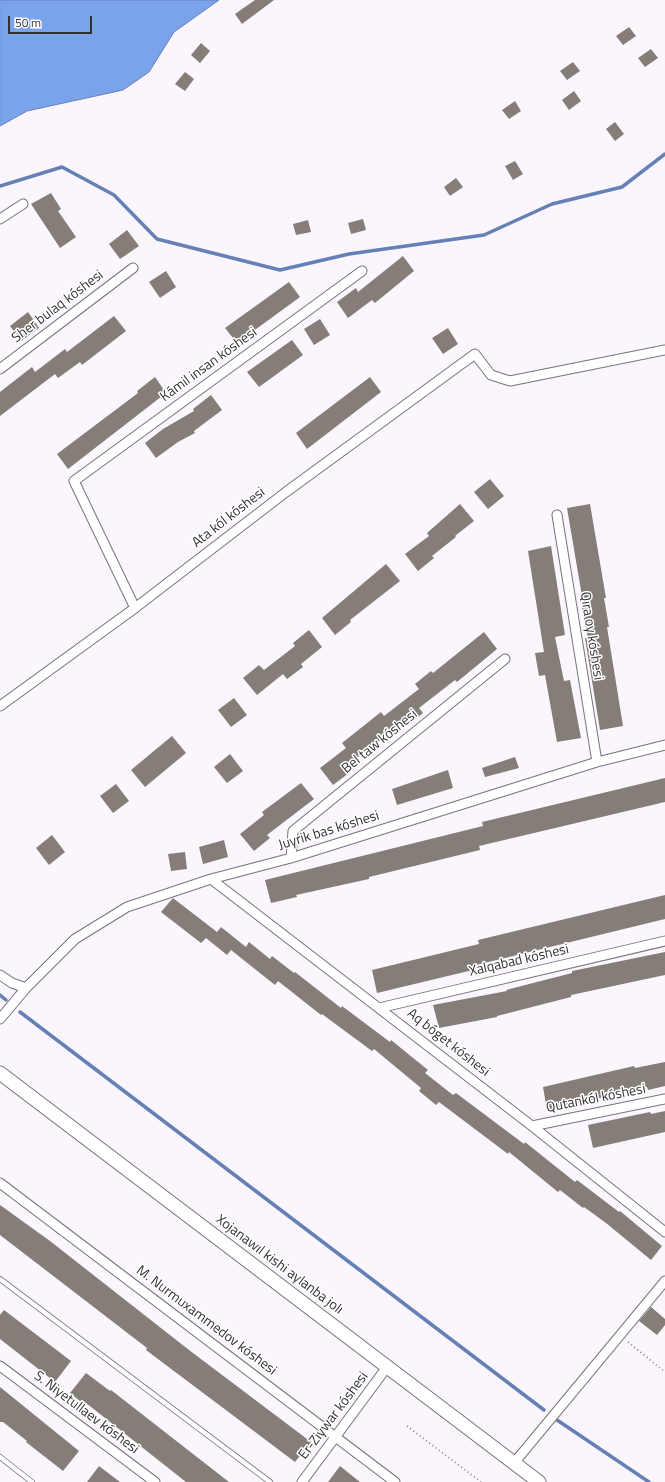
<!DOCTYPE html>
<meta charset="utf-8">
<style>
body{margin:0}
#map{position:relative;width:665px;height:1482px;overflow:hidden;background:#fbf5fd;font-family:"Titillium Web",sans-serif}
canvas{display:block}
.scale{position:absolute;left:8px;top:16px;width:84px;height:18px;box-sizing:border-box;border:2px solid #333033;border-top:0;padding-left:5px;font-size:12px;line-height:14px;white-space:nowrap;color:#333033;-webkit-text-stroke:3px #fff;paint-order:stroke}
</style>
<div id="map">
<canvas width="665" height="1482"></canvas>
<div class="scale">50 m</div>
</div>
<script>
const ctx = document.querySelector('canvas').getContext('2d');
ctx.lineJoin = 'round';
function fillPath(path, color) { ctx.fillStyle = color; ctx.fill(path, 'evenodd'); }
function trace(path, color, width, dash) { ctx.strokeStyle = color; ctx.lineWidth = width; ctx.lineCap = dash ? 'butt' : 'round'; ctx.setLineDash(dash || []); ctx.stroke(path); }
function drawText(font, color, halo, rows, align = 'center') {
  ctx.font = font + ' "Titillium Web",sans-serif'; ctx.lineWidth = 3; ctx.setLineDash([]); ctx.textBaseline = 'middle'; ctx.strokeStyle = halo; ctx.fillStyle = color; for (const [text, x, y, turn = 0] of rows) {
    ctx.save(); ctx.translate(x, y); ctx.rotate((+turn || 0) * Math.PI / 180); ctx.textAlign = isNaN(turn) ? turn : align; if (halo) ctx.strokeText(text, 0, 0); ctx.fillText(text, 0, 0); ctx.restore();
  }
}
const water = new Path2D(`
 M0 0H219L174 32 149 72 123 90 27 111 0 126Z`);
const stream = new Path2D(`
 M0 186 62 167 114 195 157 239 280 270 349 254 484 235 552 204 622 187 665 154
 M0 995 6 1000
 M20 1012 544 1410
 M557 1420 649 1482`);
const building = new Path2D(`
 M255 0H274L242 24 235 14Z
 M629 27 636 36 623 45 616 36Z
 M201 43 210 51 200 63 191 55Z
 M651 49 658 58 645 67 638 58Z
 M573 62 580 71 567 80 560 71Z
 M185 72 194 79 185 91 175 84Z
 M574 91 581 101 569 110 562 100Z
 M515 101 521 111 509 119 502 110Z
 M615 122 624 134 615 141 606 129Z
 M515 161 523 174 513 180 505 166Z
 M456 178 463 187 450 196 444 187Z
 M51 193 61 209 58 211 76 237 60 248 31 204Z
 M363 219 366 230 351 234 348 223Z
 M308 220 311 232 296 235 293 224Z
 M127 230 139 246 120 259 109 244Z
 M403 256 414 271 375 303 372 300 348 318 337 302 356 288 358 292Z
 M166 271 176 287 160 298 149 282Z
 M289 282 300 297 237 343 225 328Z
 M28 312 39 328 21 341 10 326Z
 M114 316 126 331 82 365 80 362 58 378 55 374 0 416V392L32 367 35 372 65 349 67 352Z
 M320 319 330 335 314 345 304 329Z
 M448 328 458 344 443 354 432 338Z
 M292 340 303 355 259 387 247 372Z
 M155 377 166 393 68 469 57 454 138 393 137 391Z
 M370 377 381 392 307 449 296 433Z
 M211 395 222 410 194 431 195 433 178 442 156 458 145 443 163 429 194 411 193 409Z
 M490 479 504 496 488 509 474 492Z
 M460 504 474 521 455 536 456 537 432 556 434 558 418 571 405 554 429 536 427 533Z
 M590 504 606 598H604L609 627H607L623 726 600 730 585 638H588L582 608H584L567 508Z
 M551 546 565 635 555 637 564 681 570 680 581 738 557 742 545 675 539 676 535 653 544 652 528 551Z
 M386 564 400 581 350 620 351 622 335 635 322 618Z
 M309 630 322 647 301 664 303 667 287 679 283 674 257 695 243 678 259 665 264 670 295 646 293 643Z
 M484 632 497 649 457 682 455 680 419 708 423 713 407 726 404 722 345 767 349 773 333 785 320 768 346 748 342 743 381 712 384 716 419 689 415 684 431 671 433 673Z
 M234 698 247 715 231 727 218 710Z
 M172 736 186 753 145 787 131 770Z
 M230 754 243 771 227 783 214 767Z
 M515 757 519 768 485 777 482 768Z
 M448 770 453 788 397 805 392 789Z
 M665 778V802L479 846 480 850 369 877V879L296 895 297 897 271 903 265 880 483 826 482 822Z
 M301 783 314 799 267 835 270 838 254 851 240 834 264 815 262 812Z
 M116 784 129 801 113 813 100 796Z
 M52 835 65 852 49 865 36 848Z
 M224 840 228 857 203 864 199 847Z
 M185 852 187 869 171 871 168 854Z
 M665 895V919L476 965 477 969 377 993 372 970 479 944 478 940Z
 M173 898 217 932 221 927 246 947 249 942 270 959 272 956 294 973 295 972 341 1008 342 1006 390 1042 391 1040 428 1070 425 1073 453 1095 456 1093 524 1144 525 1142 575 1182 577 1180 619 1212 620 1211 662 1246 651 1260 606 1223 584 1207 583 1208 560 1190 558 1192 509 1152 508 1154 439 1102 436 1105 419 1091 421 1088 374 1049 372 1051 322 1014 321 1015 278 981 275 985 231 950 227 955 206 938 201 943 161 912Z
 M665 952V975L571 995V997L497 1016V1017L439 1028 433 1005 507 991 506 990 572 973V971Z
 M665 1062V1086L648 1090 647 1087 547 1110 543 1087 634 1066 635 1068Z
 M665 1111V1132L593 1148 588 1125 650 1112 651 1114Z
 M0 1205 50 1241 189 1350 311 1442 295 1462 146 1350 147 1348 0 1235Z
 M651 1307 665 1319V1325L657 1335 639 1321Z
 M4 1310 71 1361 55 1382 0 1339V1315Z
 M86 1373 110 1391 111 1390 229 1482H186L86 1403 85 1405 70 1393Z
 M0 1387 79 1451 63 1471 26 1442 27 1441 3 1422H0Z
 M99 1466 120 1482H87Z
 M340 1466 360 1482H328Z`);
const path = new Path2D(`
 M628 1342 665 1372
 M407 1426 481 1482`);
const service = new Path2D(`
 M0 1279 270 1482
 M0 1457 32 1482`);
const minor = new Path2D(`
 M0 219 23 204
 M0 369 133 268
 M557 515 597 762
 M135 608 74 481 362 271
 M0 706 135 608 286 492 475 354 491 375 510 381 665 350
 M291 858 293 831 505 659
 M211 879 532 1126 665 1232
 M0 975 12 983 26 988
 M379 1008 665 941
 M0 1019 26 988 75 939 127 907 211 879 291 858 597 762 665 745
 M532 1126 665 1099
 M0 1183 395 1482
 M0 1366 155 1482
 M514 1463 665 1281
 M302 1482 387 1367`);
const secondary = new Path2D(`
 M0 1073 539 1482`);
const streetNames = [
 ["Sher bulaq kóshesi",58,307,-37],
 ["Kámil insan kóshesi",209,365,-36],
 ["Ata kól kóshesi",229,518,-38],
 ["Qıra oy kóshesi",591,636,81],
 ["Bel taw kóshesi",380,742,-39],
 ["Juyrik bas kóshesi",329,831,-17],
 ["Xalqabad kóshesi",519,961,-13],
 ["Aq bóget kóshesi",448,1043,38],
 ["Qutankól kóshesi",596,1099,-11],
 ["Xojanawıl kishi aylanba jolı",279,1265,37],
 ["M. Nurmuxammedov kóshesi",206,1321,37],
 ["S. Niyetullaev kóshesi",86,1413,37],
 ["Er-Ziywar kóshesi",334,1416,-53]
];
fillPath(water, '#7ba3ec');
trace(water, '#6580b4', 1);
trace(stream, '#6580b4', 3.5);
fillPath(building, '#857d77');
trace(service, '#78737b', 6);
trace(minor, '#78737b', 11);
trace(secondary, '#78737b', 15);
trace(path, '#8e8a8f', 2, [1, 3]);
trace(service, '#fff', 4.5);
trace(minor, '#fff', 9);
trace(secondary, '#fff', 13);
drawText('14px', '#333033', '#fff', streetNames);
</script>
